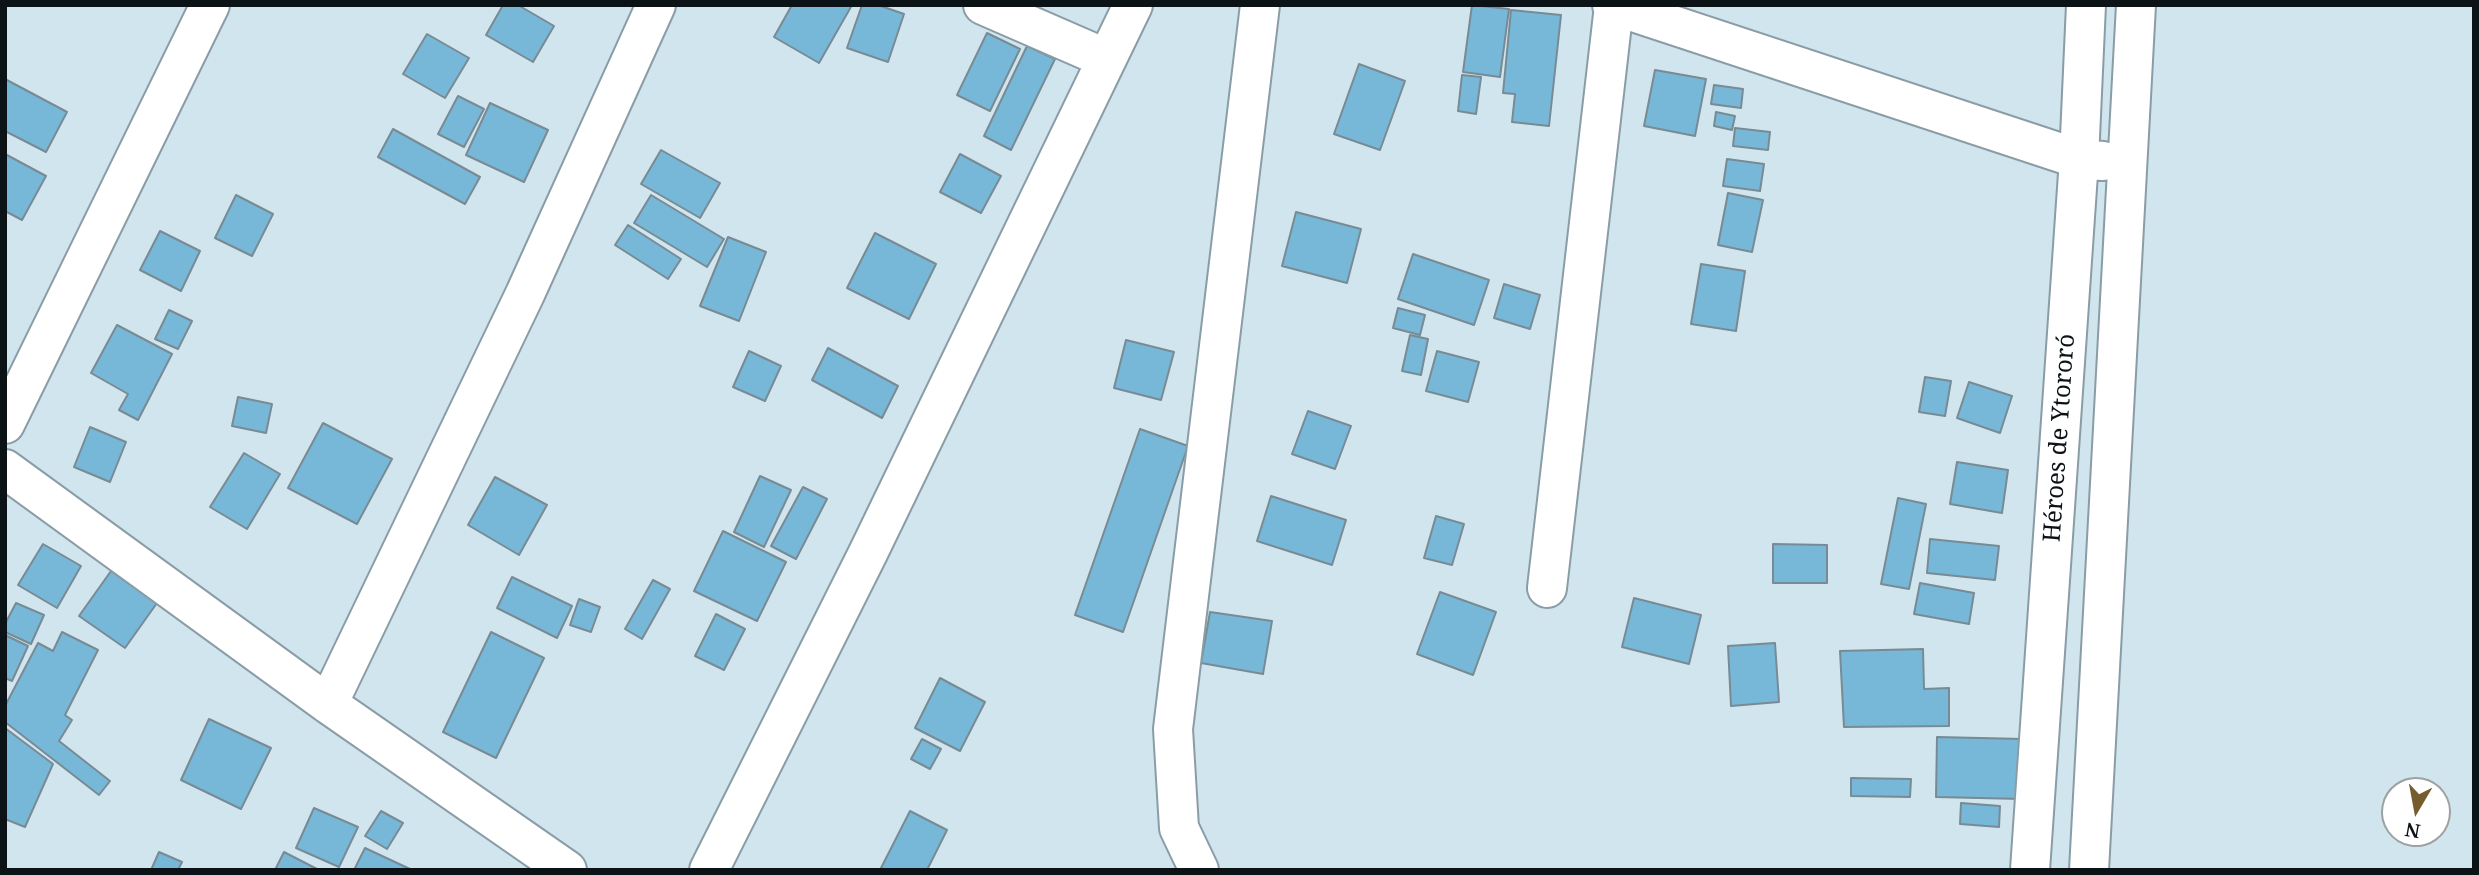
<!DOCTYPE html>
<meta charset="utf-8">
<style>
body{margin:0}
#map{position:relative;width:2479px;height:875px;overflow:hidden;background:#d1e5ef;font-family:"Noto Serif",serif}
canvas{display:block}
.frame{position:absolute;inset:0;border:7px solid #0c1317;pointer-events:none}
.north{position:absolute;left:2381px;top:777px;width:70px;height:70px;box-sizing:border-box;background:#fff;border:2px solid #9ea1a2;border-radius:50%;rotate:190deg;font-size:19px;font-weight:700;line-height:28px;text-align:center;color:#0c1317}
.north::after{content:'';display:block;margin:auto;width:24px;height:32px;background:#775d2e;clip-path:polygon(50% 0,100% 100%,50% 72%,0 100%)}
</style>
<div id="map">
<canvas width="2479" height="875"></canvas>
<div class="frame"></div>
<div class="north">N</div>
</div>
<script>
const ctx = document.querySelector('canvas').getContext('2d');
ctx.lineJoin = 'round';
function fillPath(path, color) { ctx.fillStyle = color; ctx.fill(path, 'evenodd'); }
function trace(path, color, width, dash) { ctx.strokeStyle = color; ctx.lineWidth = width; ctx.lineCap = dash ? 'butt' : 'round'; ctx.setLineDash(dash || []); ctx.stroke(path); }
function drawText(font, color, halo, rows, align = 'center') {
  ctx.font = font + ' "Noto Serif",serif'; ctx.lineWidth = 5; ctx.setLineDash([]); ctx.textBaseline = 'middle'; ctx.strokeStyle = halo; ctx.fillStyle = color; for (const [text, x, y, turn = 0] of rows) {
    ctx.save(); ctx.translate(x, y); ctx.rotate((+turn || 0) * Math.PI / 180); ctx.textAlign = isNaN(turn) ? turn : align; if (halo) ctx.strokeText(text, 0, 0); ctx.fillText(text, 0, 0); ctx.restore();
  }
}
const building = new Path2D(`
 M503 5H518L554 26 533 62 486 35Z
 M792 5H852L819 63 774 37Z
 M862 5H878L904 14 888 62 847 48Z
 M1472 5 1509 9 1500 77 1463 72Z
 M1511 10 1561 15 1549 126 1512 122 1515 94 1503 93Z
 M987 33 1020 49 990 111 957 95Z
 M427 34 469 58 445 98 403 74Z
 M1027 46 1055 59 1011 150 984 136Z
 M1359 64 1405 81 1380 150 1334 134Z
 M1655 70 1706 79 1695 136 1644 126Z
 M1462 75 1481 77 1476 114 1458 111Z
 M5 79 67 112 46 152 5 131Z
 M1714 85 1743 89 1741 108 1711 104Z
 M458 96 484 109 464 147 438 134Z
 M490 103 548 130 524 182 466 155Z
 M1716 112 1735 116 1732 130 1714 126Z
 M1735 128 1770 132 1768 150 1733 146Z
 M393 129 480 177 465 204 378 157Z
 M661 150 720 183 700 218 641 184Z
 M5 154 46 176 22 220 5 211Z
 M960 154 1001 176 981 213 940 192Z
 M1727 159 1764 164 1760 191 1723 186Z
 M1728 193 1763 200 1752 252 1718 245Z
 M236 195 273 214 252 256 215 238Z
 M651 195 724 239 707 267 634 223Z
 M1296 212 1361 229 1347 283 1282 266Z
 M628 225 681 259 668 279 615 245Z
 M160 231 200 251 181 291 140 270Z
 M875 233 936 264 909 319 847 288Z
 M728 237 766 252 739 321 700 306Z
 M1413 254 1489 280 1474 325 1398 299Z
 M1701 264 1745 271 1736 331 1691 324Z
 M1504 284 1540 295 1530 329 1494 318Z
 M1398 308 1425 315 1420 335 1393 328Z
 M169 310 192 321 178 349 155 339Z
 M117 325 172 354 138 420 119 410 128 394 91 373Z
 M1410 335 1428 339 1421 375 1402 371Z
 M1126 340 1174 352 1161 400 1114 388Z
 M828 348 898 386 882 418 812 380Z
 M749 351 781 366 765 401 733 387Z
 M1437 351 1479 362 1468 402 1426 391Z
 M1925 377 1951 381 1945 416 1919 412Z
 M1969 382 2012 396 2000 433 1957 418Z
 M238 397 272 404 266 433 232 426Z
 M1308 411 1351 426 1335 469 1292 454Z
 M323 423 392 459 357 524 288 488Z
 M90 427 126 442 110 482 74 467Z
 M1140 429 1188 446 1123 632 1075 615Z
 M244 453 280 474 247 529 210 507Z
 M1957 462 2008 470 2002 513 1950 504Z
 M760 476 791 490 764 547 734 532Z
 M495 477 547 505 519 555 468 525Z
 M803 487 827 499 796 559 771 546Z
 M1271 496 1346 520 1332 565 1257 541Z
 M1898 498 1926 504 1909 589 1881 584Z
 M1436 516 1464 524 1452 565 1424 558Z
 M723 531 786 562 757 621 694 591Z
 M1930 539 1999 546 1995 580 1927 573Z
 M43 544 81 566 57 608 18 585Z
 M1773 544 1827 545V583H1773Z
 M111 571 157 603 125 648 79 616Z
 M512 577 572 606 557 638 497 608Z
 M653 580 670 589 642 639 625 629Z
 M1920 583 1974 593 1969 624 1914 614Z
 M1440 592 1496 612 1473 675 1417 654Z
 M1634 598 1701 615 1689 664 1622 647Z
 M579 599 600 607 591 632 570 625Z
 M16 603 44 615 31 644 5 632V624Z
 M1210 612 1272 621 1263 674 1201 663Z
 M716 614 745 629 724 670 695 656Z
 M62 632 98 650 65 715 72 720 59 741 110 781 99 795 5 722V706L38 643 53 651Z
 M491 632 544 658 496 758 443 732Z
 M5 635 28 646 12 681 5 678Z
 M1775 643 1779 702 1731 706 1728 646Z
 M1923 649 1924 689 1949 688V726L1844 727 1840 651Z
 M940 678 985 702 960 751 915 728Z
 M209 719 271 748 241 809 181 780Z
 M5 728 53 764 25 827 5 819Z
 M1937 737 2023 739 2022 799 1936 797Z
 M922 739 941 749 930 769 911 759Z
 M1851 778 1911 779 1910 797 1851 796Z
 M1961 803 2000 806 1999 827 1960 824Z
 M314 808 358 827 339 867 296 848Z
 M381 811 403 823 387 849 365 836Z
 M910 811 947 830 927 870H880Z
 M365 848 410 869 354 870Z
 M159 852 182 862 178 870H151Z
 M284 852 319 870H275Z`);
const minor = new Path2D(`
 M983 5 1107 59
 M1612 5 2079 159 2103 161
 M5 424 210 5
 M5 469 328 704 567 870
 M1547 588 1614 6
 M328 704 525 294 656 5
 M709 870 868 553 1133 5
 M1199 870 1179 828 1173 729 1260 5
 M2030 870 2079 159 2086 5
 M2089 870 2136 5`);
const streetNames = [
 ["Héroes de Ytororó",2060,438,-86]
];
fillPath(building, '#77b8d8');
trace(building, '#788b94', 2);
trace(minor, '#8a9da7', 42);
trace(minor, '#fff', 38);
drawText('24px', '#0c1317', '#fff', streetNames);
</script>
